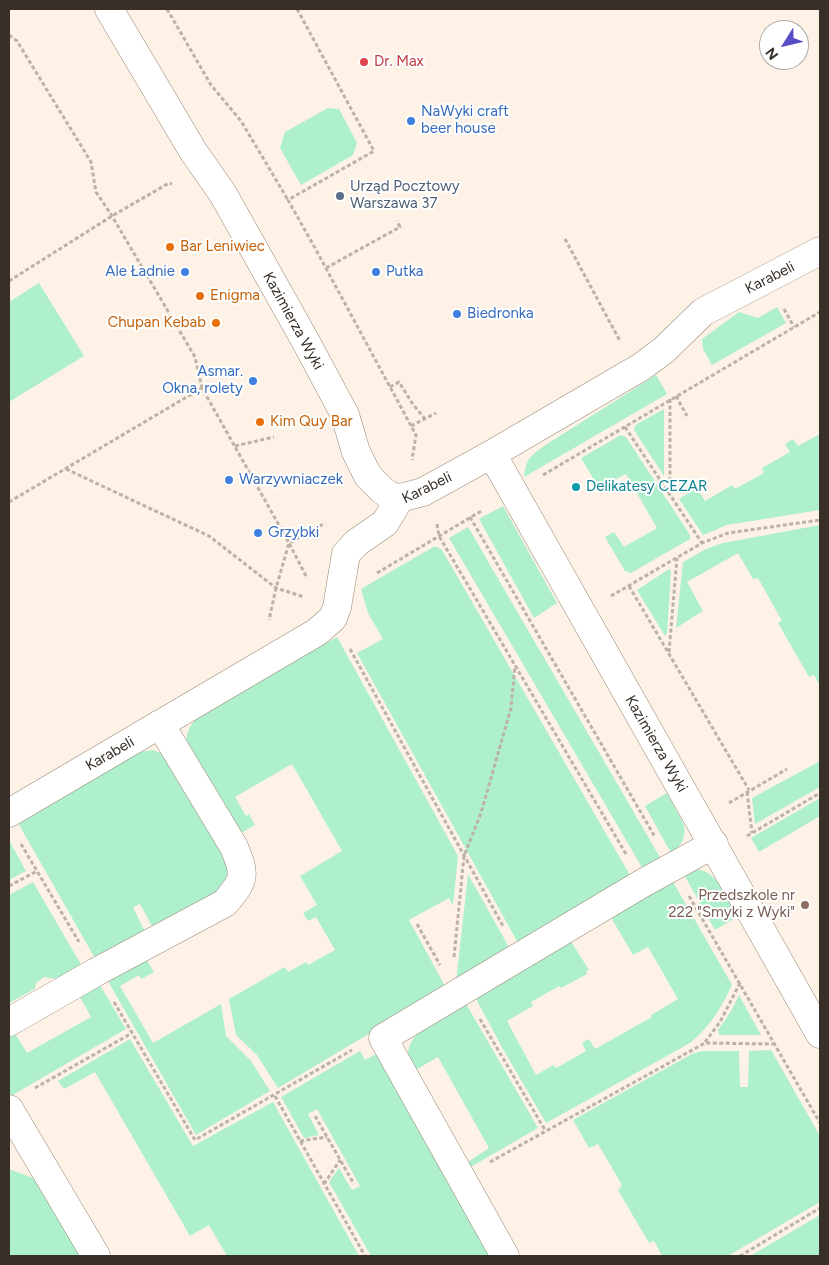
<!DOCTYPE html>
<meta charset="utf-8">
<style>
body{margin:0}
#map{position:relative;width:829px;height:1265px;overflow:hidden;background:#fdf2e5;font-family:Figtree,sans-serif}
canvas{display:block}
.frame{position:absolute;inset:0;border:10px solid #372f28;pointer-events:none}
.north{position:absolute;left:759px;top:20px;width:50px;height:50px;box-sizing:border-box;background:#fff;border:1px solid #afaca9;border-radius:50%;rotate:234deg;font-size:14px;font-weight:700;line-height:20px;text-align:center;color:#372f28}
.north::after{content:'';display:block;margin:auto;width:18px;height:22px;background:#584dc5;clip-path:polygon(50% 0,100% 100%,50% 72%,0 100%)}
</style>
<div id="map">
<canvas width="829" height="1265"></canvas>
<div class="frame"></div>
<div class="north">N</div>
</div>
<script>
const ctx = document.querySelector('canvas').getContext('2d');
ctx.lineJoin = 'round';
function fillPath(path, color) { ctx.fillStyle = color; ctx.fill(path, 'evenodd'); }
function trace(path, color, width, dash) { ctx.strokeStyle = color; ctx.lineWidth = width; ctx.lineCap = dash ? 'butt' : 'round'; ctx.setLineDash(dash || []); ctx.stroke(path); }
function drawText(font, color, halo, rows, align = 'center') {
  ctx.font = font + ' Figtree,sans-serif'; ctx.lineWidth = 4; ctx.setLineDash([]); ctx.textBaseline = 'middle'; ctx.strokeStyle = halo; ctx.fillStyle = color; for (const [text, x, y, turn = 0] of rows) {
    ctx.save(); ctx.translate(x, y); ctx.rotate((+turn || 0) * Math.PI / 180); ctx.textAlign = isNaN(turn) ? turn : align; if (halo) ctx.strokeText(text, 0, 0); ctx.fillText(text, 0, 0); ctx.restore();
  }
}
const green = new Path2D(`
 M328 108 339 109 357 143 353 155 301 185 280 148 285 132Z
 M39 283 84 356 9 402V302Z
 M777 307 786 323 712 365 703 349 702 339 739 312 758 318Z
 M656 375 667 394 524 477C526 459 530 456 544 446Z
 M664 409V476L634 430 635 426 637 424Z
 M820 434V510L727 525 703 535 679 499 697 488 705 501 732 485 735 489 764 473 762 468 790 452 785 444 793 439 798 446Z
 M621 435 626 437 690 535V539L631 573 625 571 605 537 614 532 624 547 657 528 626 474 599 488 581 458Z
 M503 506 557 603 534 618 479 519Z
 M820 525V686L814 675 809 677 778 623 782 621 758 578 753 579 738 553 687 582 703 611 676 628 683 562 706 549 723 543Z
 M468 527 661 859 643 869 449 538Z
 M435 546 442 550 631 877 518 943 357 653 383 639 368 613 361 589Z
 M669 569 671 571 667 633 665 636 637 590Z
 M337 637 458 856 453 906 449 898 409 920 446 988 278 1088 257 1055 236 1035 229 999 285 967 288 972 306 962 308 965 335 950 316 917 308 921 303 913 317 905 300 876 342 851 292 764 235 797 246 816 249 814 255 825 236 836 186 744C186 730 192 722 203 712Z
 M153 750 168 756 225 847 229 877 220 889 210 897 153 928 140 904 133 907 145 932 96 960 18 823 139 752Z
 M820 761V787L755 824 752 798Z
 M667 793 684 825C686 837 682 846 671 853L645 806Z
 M820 798V816L759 852 751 838Z
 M9 840 26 871 9 880Z
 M696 869C718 871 727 899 737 917L715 930 683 873Z
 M468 874 510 949 456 982Z
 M672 880 732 985C721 1008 710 1027 690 1043L546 1123 503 1049 476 999 570 940 589 970 586 971 587 974 561 988 559 986 531 1002 533 1006 507 1021 536 1075 554 1065 556 1068 586 1051 582 1043 589 1039 595 1049 652 1017 651 1015 678 999 648 947 633 955 612 919 614 916Z
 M33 882 83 968 63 980 44 977 36 983 35 989 9 1003V895Z
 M143 954 154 972 141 979 139 975 120 986 153 1043 221 1004 226 1036 251 1061 270 1091 196 1135 105 976Z
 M97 980 126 1029 11 1096 9 1092V1033L13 1030 27 1053 91 1017 77 992Z
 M739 995 761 1035H719L718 1030 731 1011Z
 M465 1002 538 1128 467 1169 465 1164 489 1148 438 1057 412 1072C406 1056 406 1046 418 1033Z
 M130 1039 193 1146 273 1102 359 1256H227L209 1225 190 1236 95 1072 64 1089 58 1081Z
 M771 1050 820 1136V1202L728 1256H662L654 1241 649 1243 618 1190 622 1185 598 1144 589 1148 573 1120 692 1054 702 1051H739L740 1087H748L749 1051Z
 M360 1051 365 1060 376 1054 491 1256H371L329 1182 339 1168 352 1190 360 1186 317 1109 308 1114 319 1135 304 1138 281 1097Z
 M9 1169 43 1182 85 1256H9Z
 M820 1215V1256H750Z`);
const path = new Path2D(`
 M167 9 211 85 241 121 288 200
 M297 9 374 151 288 200 315 248 416 435 412 460
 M9 35 17 41 91 162 96 192 112 216 195 357 202 388
 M565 239 620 341
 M326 268 400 227 397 221
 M9 281 112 216 169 183 172 184
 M784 309 794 327
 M390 387 399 382 412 403 425 419
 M676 396 687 416
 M670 399V493
 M411 426 436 413
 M625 427 702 543
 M235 446 274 437
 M66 469 209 536 276 588 304 597
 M543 475 820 312
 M9 502 202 388 289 543 276 588 269 620
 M470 517 655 837
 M437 524 439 536 626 854
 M377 573 483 510
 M306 576 289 543 325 523
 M629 586 749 790
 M611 596 702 543 728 533 820 520
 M350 649 503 926
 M669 652 677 558
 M747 792 752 833
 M729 803 787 769
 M747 836 820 793
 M21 844 79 942
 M9 886 37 871
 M689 896 820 1123
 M417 924 440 965
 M454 957 464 856 481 813 511 708 515 666
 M114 1002 195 1140 352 1050
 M480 1019 545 1130
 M705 1042 720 1022 740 983
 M35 1088 132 1033
 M275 1096 365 1256
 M315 1116 354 1184
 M300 1141 327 1137
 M490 1162 705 1043 774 1044
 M324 1184 340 1160
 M740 1256 820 1208`);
const minor = new Path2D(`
 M109 9 193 151 223 194 306 342 345 415 356 452 368 476 382 490 390 496 400 498
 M492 454 820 1034
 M9 813 317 632 333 618 337 607 346 554 356 543 385 523 400 498 423 492 492 454 641 367 664 350 703 312 820 251
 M9 1022 96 972 225 903C245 879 246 876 234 847L160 724
 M9 1109 96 1256
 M505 1256 383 1038 643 883 714 844`);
const markers = [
 [364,62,5,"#e0444e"],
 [411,121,5,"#3f7fe0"],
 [340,196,5,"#5c6f8a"],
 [170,247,5,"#e8710a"],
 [185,272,5,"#3f7fe0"],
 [376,272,5,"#3f7fe0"],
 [200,296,5,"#e8710a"],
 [457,314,5,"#3f7fe0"],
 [216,323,5,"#e8710a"],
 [253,381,5,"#3f7fe0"],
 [260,422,5,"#e8710a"],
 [229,480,5,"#3f7fe0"],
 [576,487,5,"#0f9aa8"],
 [258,533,5,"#3f7fe0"],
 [805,905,5,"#8d6e63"]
];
const healthNames = [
 ["Dr. Max",374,62]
];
const shopNames = [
 ["NaWyki craft",421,112],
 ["beer house",421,129],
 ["Ale Ładnie",175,272,"right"],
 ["Putka",386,272],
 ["Biedronka",467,314],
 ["Asmar.",243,372,"right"],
 ["Okna, rolety",243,389,"right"],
 ["Warzywniaczek",239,480],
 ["Grzybki",268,533]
];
const serviceNames = [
 ["Urząd Pocztowy",350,187],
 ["Warszawa 37",350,204]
];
const foodNames = [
 ["Bar Leniwiec",180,247],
 ["Enigma",210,296],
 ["Chupan Kebab",206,323,"right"],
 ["Kim Quy Bar",270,422]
];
const streetNames = [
 ["Karabeli",770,278,-27],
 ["Kazimierza Wyki",293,321,61],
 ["Karabeli",427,488,-26],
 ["Kazimierza Wyki",656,744,60],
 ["Karabeli",110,754,-30]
];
const cultureNames = [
 ["Delikatesy CEZAR",586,487]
];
const educationNames = [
 ["Przedszkole nr",795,896],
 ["222 \"Smyki z Wyki\"",795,913]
];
fillPath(green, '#adf0cb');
trace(minor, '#9a8875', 29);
trace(path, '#bcb2a7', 3, [4, 2.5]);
trace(minor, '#fff', 28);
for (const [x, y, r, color] of markers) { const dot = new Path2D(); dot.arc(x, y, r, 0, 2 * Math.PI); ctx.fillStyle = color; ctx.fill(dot); trace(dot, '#fff', 2); }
drawText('15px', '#be3a42', '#fff', healthNames, 'left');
drawText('15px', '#366cbe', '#fff', shopNames, 'left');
drawText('15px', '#4e5e75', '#fff', serviceNames, 'left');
drawText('15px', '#c56008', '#fff', foodNames, 'left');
drawText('15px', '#372f28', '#fff', streetNames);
drawText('15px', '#0d838f', '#fff', cultureNames, 'left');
drawText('15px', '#785e54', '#fff', educationNames, 'right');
</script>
